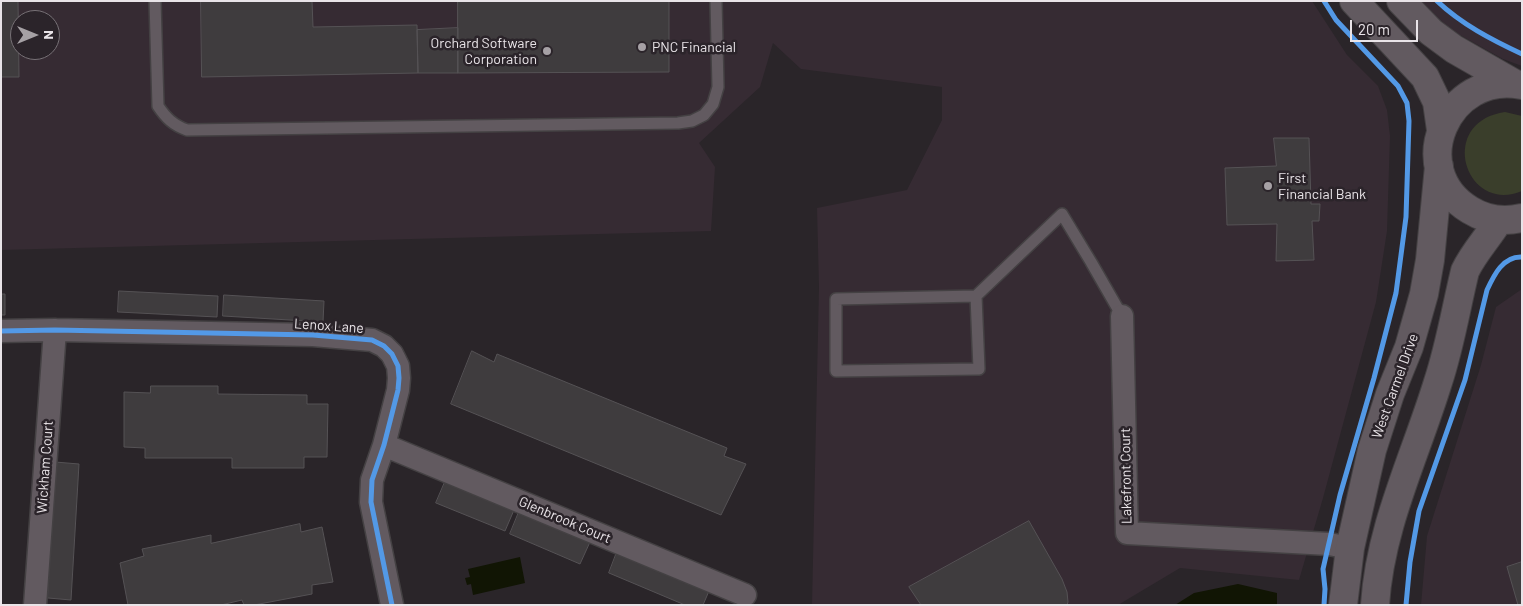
<!DOCTYPE html>
<style>
body{margin:0}
#map{position:relative;width:1523px;height:606px;overflow:hidden;background:#2a2529;font-family:Barlow,sans-serif}
canvas{display:block}
.frame{position:absolute;inset:0;border:2px solid #e9e4e8;pointer-events:none}
.north{position:absolute;left:10px;top:10px;width:50px;height:50px;box-sizing:border-box;background:#2b242a;border:1px solid #777176;border-radius:50%;rotate:90deg;font-size:14px;font-weight:700;line-height:20px;text-align:center;color:#e9e4e8}
.north::after{content:'';display:block;margin:auto;width:18px;height:22px;background:#a6a1a5;clip-path:polygon(50% 0,100% 100%,50% 72%,0 100%)}
.scale{position:absolute;left:1350px;top:20px;width:68px;height:22px;box-sizing:border-box;border:2px solid #e9e4e8;border-top:0;padding-left:6px;font-size:15px;line-height:18px;white-space:nowrap;color:#e9e4e8;-webkit-text-stroke:4px #2b242a;paint-order:stroke}
</style>
<div id="map">
<canvas width="1523" height="606"></canvas>
<div class="frame"></div>
<div class="north">N</div>
<div class="scale">20 m</div>
</div>
<script>
const ctx = document.querySelector('canvas').getContext('2d');
ctx.lineJoin = 'round';
function fillPath(path, color) { ctx.fillStyle = color; ctx.fill(path, 'evenodd'); }
function trace(path, color, width, dash) { ctx.strokeStyle = color; ctx.lineWidth = width; ctx.lineCap = dash ? 'butt' : 'round'; ctx.setLineDash(dash || []); ctx.stroke(path); }
function drawText(font, color, halo, rows, align = 'center') {
  ctx.font = font + ' Barlow,sans-serif'; ctx.lineWidth = 5; ctx.setLineDash([]); ctx.textBaseline = 'middle'; ctx.strokeStyle = halo; ctx.fillStyle = color; for (const [text, x, y, turn = 0] of rows) {
    ctx.save(); ctx.translate(x, y); ctx.rotate((+turn || 0) * Math.PI / 180); ctx.textAlign = isNaN(turn) ? turn : align; if (halo) ctx.strokeText(text, 0, 0); ctx.fillText(text, 0, 0); ctx.restore();
  }
}
const built = new Path2D(`
 M1 1H1312L1347 55 1378 86 1387 110 1390 136 1387 231 1376 302 1323 498 1299 580 1180 568 1118 605H812L819 287 817 208 907 190 942 120V87L801 69 773 43 760 87 699 143 715 167 711 231 1 250ZM20 20H50V50H20Z
 M1410 1H1522V66L1503 59 1440 24Z
 M1522 289V605H1421L1427 536 1481 365 1496 307Z`);
const green = new Path2D(`
 M1505 112 1522 116V191C1465 215 1436 122 1505 112Z`);
const water = new Path2D(`
 M520 557 525 583 473 595 471 584 467 585 465 578 470 577 468 569Z
 M1238 584 1277 593V605H1175L1194 593Z`);
const building = new Path2D(`
 M1 1H18L19 77H1Z
 M201 1H312L313 27 417 25 418 73 202 77Z
 M458 1H669V72L458 73Z
 M458 28V73H418L417 30Z
 M1274 138H1309L1311 204H1320L1319 221H1312L1314 260 1276 261 1277 224 1227 225 1225 168 1276 166Z
 M119 291 218 296 217 317 118 312Z
 M1 294H5V315H1Z
 M224 295 324 301 323 322 223 316Z
 M472 351 494 362 497 354 727 448 724 456 746 464 721 515 451 404Z
 M151 386H218V394L307 395V404H328L327 457H304V468H232V458H145V448L124 447V392L150 393Z
 M55 462 79 464 71 600 48 598Z
 M445 482 514 510 505 531 436 503Z
 M519 512 590 542 580 564 510 534Z
 M1029 521 1062 579 1067 592 1068 602 1067 605H921L909 587Z
 M300 524 301 532 322 527 333 582 312 585V594L254 605H244L242 600 221 605H128L120 563 144 556 142 549 211 535V543Z
 M617 552 709 591 703 605H685L609 573Z
 M1522 562V605H1518L1507 567Z`);
const service = new Path2D(`
 M155 1 158 106C166 118 173 125 187 130L678 123 692 121 704 115 713 104 718 87 716 1
 M976 296 979 369 836 371V299L976 296 1062 214 1091 262 1122 316`);
const minor = new Path2D(`
 M1122 316 1127 533 1329 544 1350 548
 M1 331 55 330 313 335 372 340 384 346 392 354 398 366 399 378 398 390 384 445 372 480 371 502 392 605
 M384 445 745 595
 M35 605 55 330`);
const tertiary = new Path2D(`
 M1354 1 1425 77 1437 102 1441 130
 M1401 1 1431 32 1454 49 1515 84
 M1522 85C1447 70 1404 170 1470 210 1486 220 1504 222 1522 218
 M1343 605 1350 548 1372 450 1390 394 1409 347 1424 294 1430 260 1439 166
 M1375 605C1380 526 1415 457 1438 382 1450 346 1456 308 1465 271 1474 252 1488 238 1499 220`);
const cycleway = new Path2D(`
 M1437 1C1461 24 1492 40 1522 54
 M1 331 55 330 313 335 372 340 384 346 392 354 398 366 399 378 398 390 384 445 372 480 371 502 392 605
 M1324 605 1325 589 1323 569 1340 495 1374 378 1396 293 1406 217 1409 121 1407 103 1398 86 1336 20 1324 1
 M1406 605 1410 562 1419 511 1465 380 1487 290C1494 275 1503 256 1522 257`);
const markers = [
 [642,47,5,"#a6a1a5"],
 [547,51,5,"#a6a1a5"],
 [1268,186,5,"#a6a1a5"]
];
const poiNames = [
 ["Orchard Software",537,43,"right"],
 ["Corporation",537,59,"right"],
 ["PNC Financial",652,47],
 ["First",1278,178],
 ["Financial Bank",1278,194]
];
const streetNames = [
 ["Lenox Lane",329,326,4],
 ["West Carmel Drive",1395,386,-70],
 ["Wickham Court",45,467,-86],
 ["Lakefront Court",1126,476,-91],
 ["Glenbrook Court",565,520,23]
];
fillPath(built, '#362b33');
fillPath(green, '#3a3e2b');
fillPath(water, '#111504');
fillPath(building, '#3f3c3e');
trace(building, '#555255', 1);
trace(service, '#444143', 14);
trace(minor, '#444143', 25);
trace(tertiary, '#444143', 30);
trace(service, '#625a60', 11);
trace(minor, '#625a60', 22);
trace(tertiary, '#625a60', 28);
trace(cycleway, '#5399e6', 5);
for (const [x, y, r, color] of markers) { const dot = new Path2D(); dot.arc(x, y, r, 0, 2 * Math.PI); ctx.fillStyle = color; ctx.fill(dot); trace(dot, '#2b242a', 2); }
drawText('14px', '#e9e4e8', '#2b242a', poiNames, 'left');
drawText('14px', '#e9e4e8', '#2b242a', streetNames);
</script>
